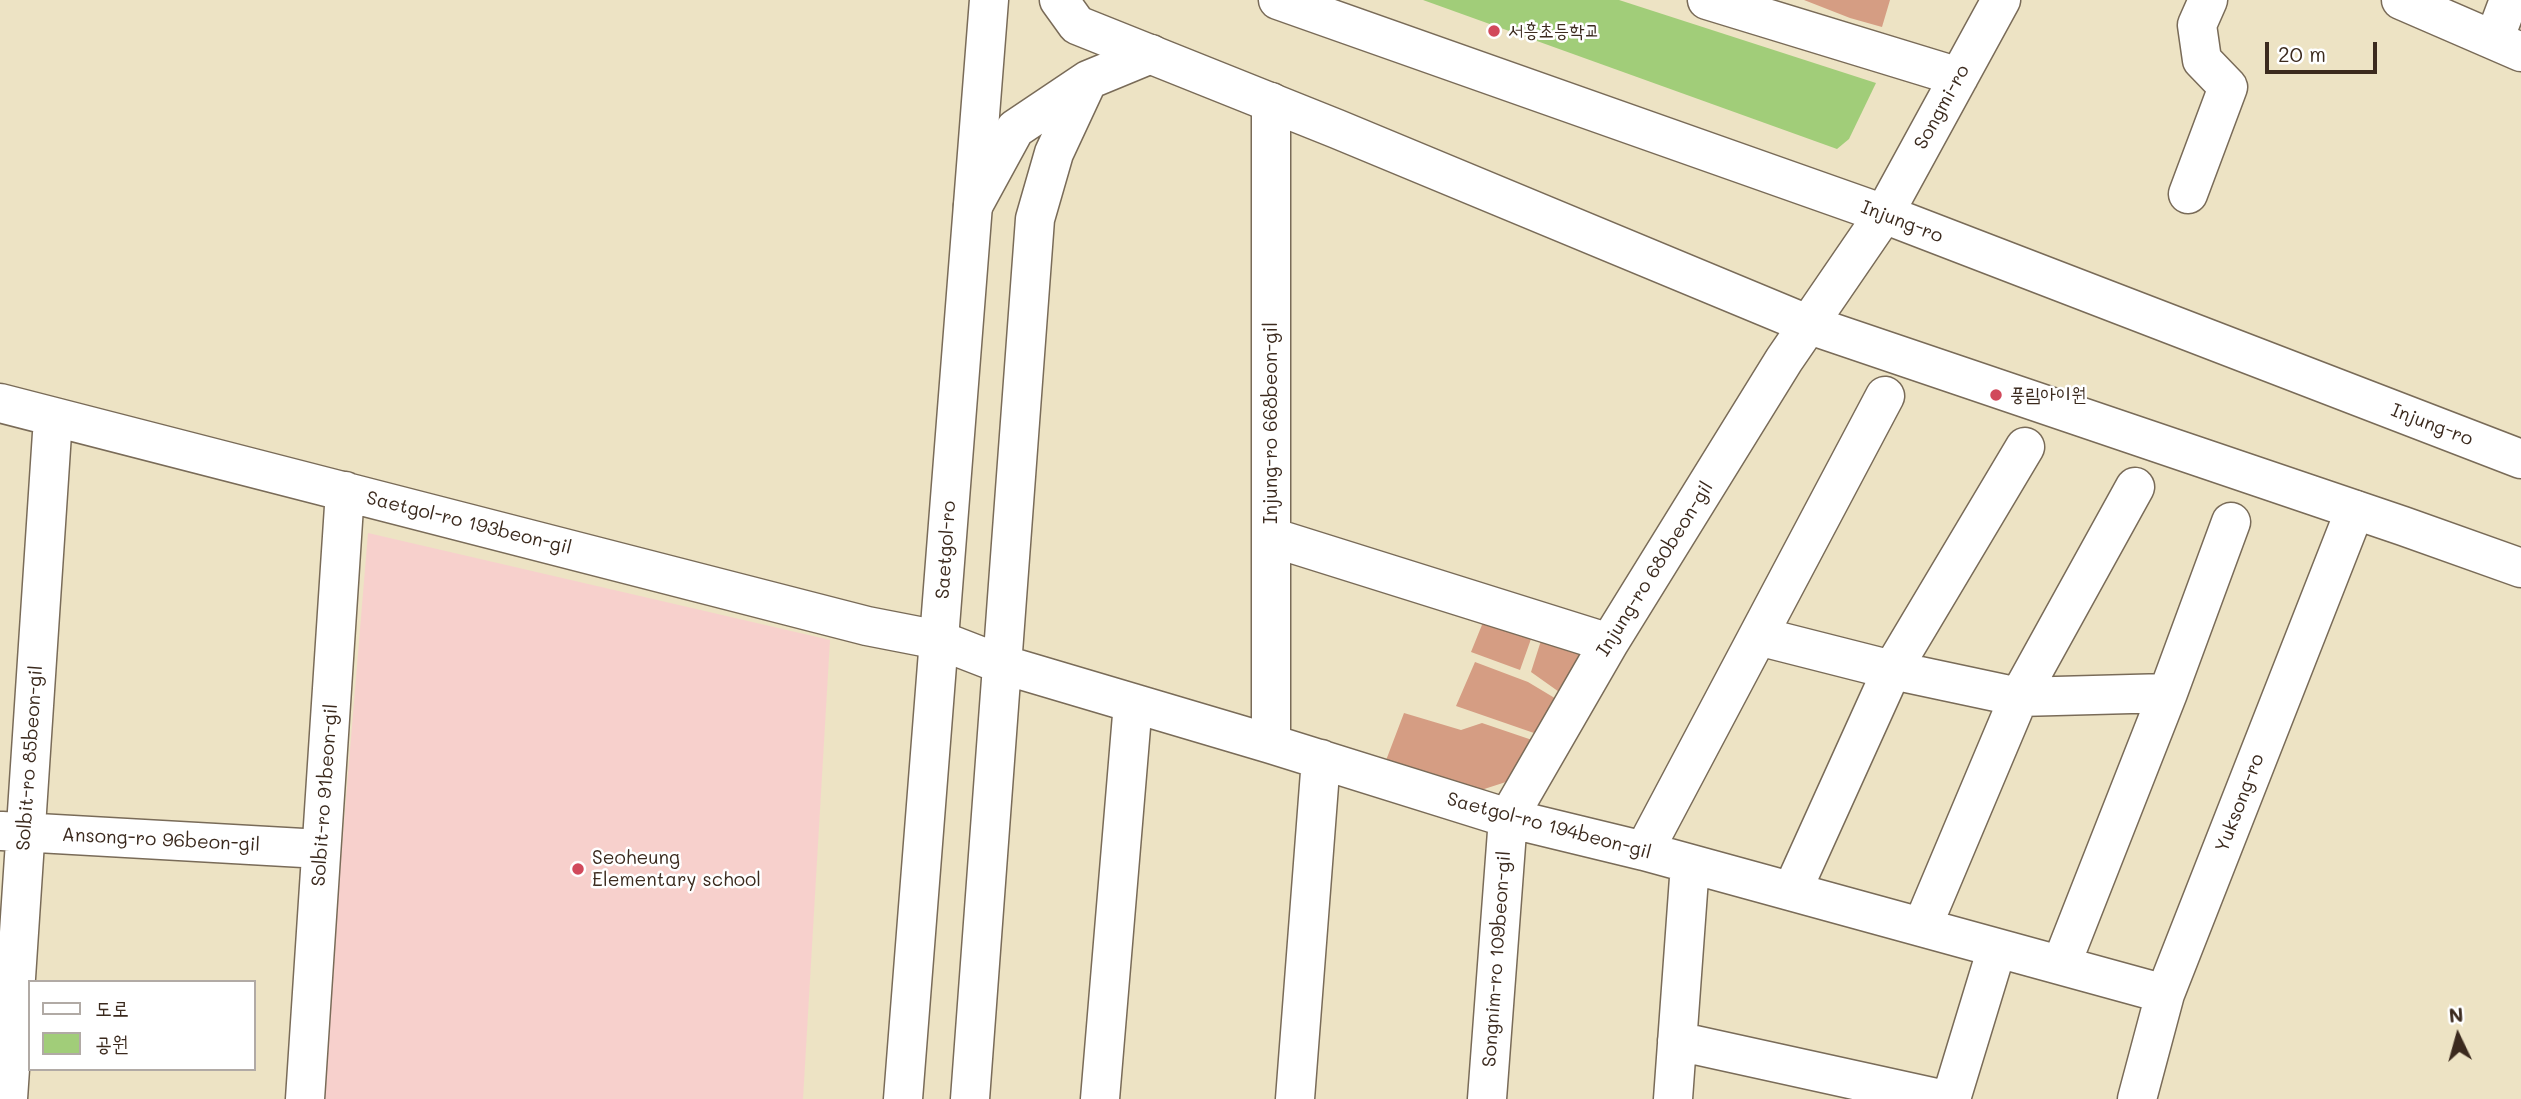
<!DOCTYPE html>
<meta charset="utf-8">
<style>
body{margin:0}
#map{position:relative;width:2521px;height:1099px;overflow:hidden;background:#ede3c4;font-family:Mali,"Poor Story",sans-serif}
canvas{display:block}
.legend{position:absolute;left:28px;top:980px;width:228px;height:91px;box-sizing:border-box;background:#fff;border:2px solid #b1aaa5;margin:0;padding:9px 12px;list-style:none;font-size:21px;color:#3b2a1e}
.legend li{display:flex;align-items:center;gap:14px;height:35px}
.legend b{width:35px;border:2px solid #b1aaa5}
.north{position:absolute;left:2423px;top:1001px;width:70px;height:70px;-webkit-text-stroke:5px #fff;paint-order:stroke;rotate:355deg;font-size:19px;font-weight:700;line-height:28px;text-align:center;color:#3b2a1e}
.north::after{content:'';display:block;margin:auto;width:24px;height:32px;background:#3b2a1e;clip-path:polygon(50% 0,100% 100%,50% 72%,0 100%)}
.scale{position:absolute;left:2265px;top:42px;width:112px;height:32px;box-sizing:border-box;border:4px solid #3b2a1e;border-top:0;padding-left:9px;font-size:21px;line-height:24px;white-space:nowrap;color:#3b2a1e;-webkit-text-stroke:5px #fff;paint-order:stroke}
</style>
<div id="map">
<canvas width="2521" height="1099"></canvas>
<ul class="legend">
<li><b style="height:9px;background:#fff"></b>도로</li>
<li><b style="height:19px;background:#a1cd79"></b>공원</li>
</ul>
<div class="north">N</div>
<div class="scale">20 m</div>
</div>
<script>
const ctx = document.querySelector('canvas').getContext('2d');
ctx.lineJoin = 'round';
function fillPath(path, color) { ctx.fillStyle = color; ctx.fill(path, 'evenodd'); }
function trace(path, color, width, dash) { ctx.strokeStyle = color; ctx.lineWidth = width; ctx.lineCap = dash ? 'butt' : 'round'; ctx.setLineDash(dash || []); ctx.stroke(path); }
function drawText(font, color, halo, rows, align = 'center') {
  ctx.font = font + ' Mali,"Poor Story",sans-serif'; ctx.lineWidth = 5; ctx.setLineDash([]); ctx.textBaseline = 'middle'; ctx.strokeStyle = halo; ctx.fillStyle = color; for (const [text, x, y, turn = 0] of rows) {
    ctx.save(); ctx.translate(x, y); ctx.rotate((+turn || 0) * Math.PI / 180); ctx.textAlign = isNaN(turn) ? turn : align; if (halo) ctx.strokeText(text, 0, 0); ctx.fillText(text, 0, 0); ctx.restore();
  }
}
const built = new Path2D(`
 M368 533 830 640 803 1099H321Z`);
const green = new Path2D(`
 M1423 0H1619L1876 83 1849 139 1837 149Z`);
const building = new Path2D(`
 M1804 0H1890L1882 27 1850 18Z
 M1488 610 1536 625 1520 670 1471 652Z
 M1546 625 1595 639 1562 694 1531 672Z
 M1475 662 1528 682 1558 700 1534 733 1456 706Z
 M1404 713 1461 730 1482 723 1535 741 1509 781 1478 791 1385 763Z`);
const minor = new Path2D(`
 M1707 0 1959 77
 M2401 0 2521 52
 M2494 40 2509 0
 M1271 102V744
 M2188 194 2228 87 2202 60 2197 25 2208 0
 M973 206 1015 129 1088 80 1151 54
 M0 403 867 626 939 640 1001 664 1271 744 1508 818 1644 851 2165 994
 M1271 537 1609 643
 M1758 636 1892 670 2019 697 2168 693
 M2 831 321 849
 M1644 851 1885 396
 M1792 891 1892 670 2025 447
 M1922 927 2019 697 2135 487
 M2061 965 2168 693 2231 522
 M1677 1041 1941 1099
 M8 1099 53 418
 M305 1099 345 491
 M970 1099 1035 219 1054 153 1088 80
 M1100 1099 1133 703
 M1295 1099 1321 759
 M1487 1099 1508 818 1609 643 1784 360 1884 214 2001 0
 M1673 1099 1690 864
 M1951 1099 1997 948
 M2137 1099 2165 994 2355 510`);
const major = new Path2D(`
 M1059 0 1077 25 1337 129 1807 324 2403 526 2521 568
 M1278 0 1884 214 2521 459
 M903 1099 989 0`);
const markers = [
 [1494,31,7,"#d1495b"],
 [1996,395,7,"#d1495b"],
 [578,869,7,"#d1495b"]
];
const poiNames = [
 ["서흥초등학교",1508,31],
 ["풍림아이원",2010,395],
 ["Seoheung",592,858],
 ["Elementary school",592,880]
];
const streetNames = [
 ["Songmi-ro",1942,107,-61],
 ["Injung-ro",1902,222,21],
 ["Injung-ro 668beon-gil",1271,423,-90],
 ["Injung-ro",2432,425,21],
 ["Saetgol-ro 193beon-gil",469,523,14],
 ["Saetgol-ro",946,550,-86],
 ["Injung-ro 680beon-gil",1655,569,-58],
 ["Solbit-ro 85beon-gil",30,758,-86],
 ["Solbit-ro 91beon-gil",325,795,-86],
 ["Yuksong-ro",2240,803,-69],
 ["Saetgol-ro 194beon-gil",1549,826,15],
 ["Ansong-ro 96beon-gil",161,840,3],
 ["Songnim-ro 109beon-gil",1497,959,-86]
];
fillPath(built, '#f7d0cc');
fillPath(green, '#a1cd79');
fillPath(building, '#d59d83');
trace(minor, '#796b58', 41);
trace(major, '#796b58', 41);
trace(minor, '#fff', 38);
trace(major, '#fff', 38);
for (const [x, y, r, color] of markers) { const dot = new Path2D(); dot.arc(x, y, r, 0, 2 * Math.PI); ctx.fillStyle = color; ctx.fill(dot); trace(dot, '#fff', 2.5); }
drawText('19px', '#3b2a1e', '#fff', poiNames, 'left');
drawText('19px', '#3b2a1e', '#fff', streetNames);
</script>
